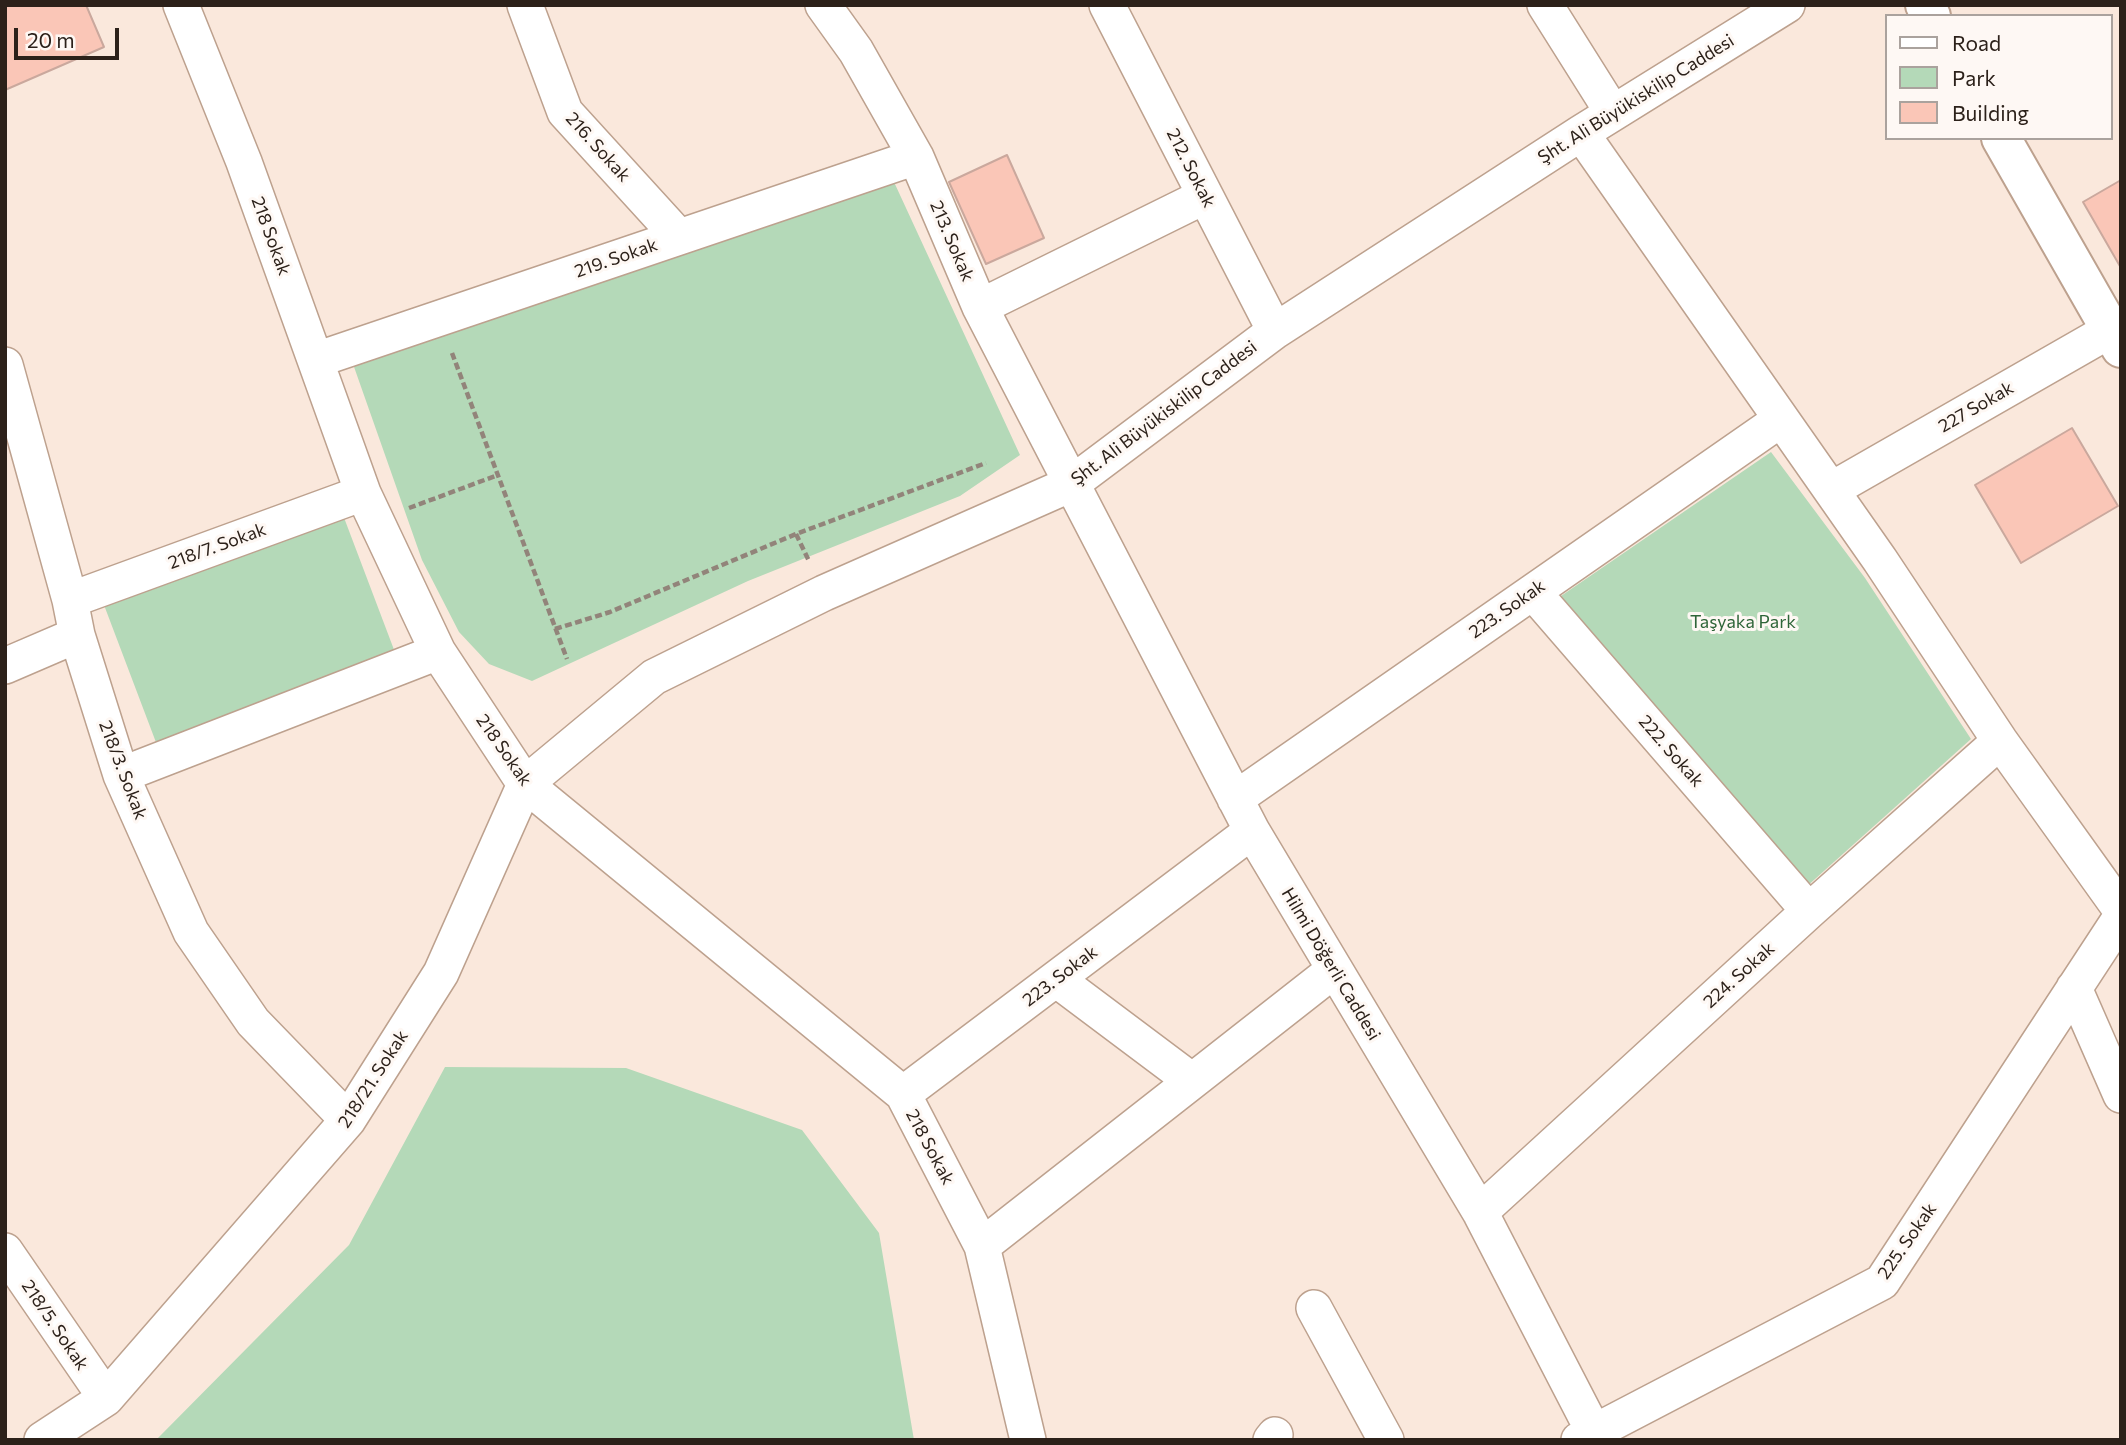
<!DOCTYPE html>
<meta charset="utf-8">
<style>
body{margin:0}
#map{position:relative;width:2126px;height:1445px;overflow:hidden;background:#fae8dc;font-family:Commissioner,sans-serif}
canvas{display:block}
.frame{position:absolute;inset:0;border:7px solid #2c211a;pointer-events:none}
.legend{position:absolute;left:1885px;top:14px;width:228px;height:126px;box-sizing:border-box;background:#fef8f4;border:2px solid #aaa29d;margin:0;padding:9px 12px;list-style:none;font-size:21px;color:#2c211a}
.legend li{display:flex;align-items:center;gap:14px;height:35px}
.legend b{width:35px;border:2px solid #aaa29d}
.scale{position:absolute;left:14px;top:28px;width:105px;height:32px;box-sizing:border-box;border:4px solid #2c211a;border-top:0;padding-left:9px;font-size:21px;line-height:24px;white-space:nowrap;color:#2c211a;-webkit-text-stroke:5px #fef8f4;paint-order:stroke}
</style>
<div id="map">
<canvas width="2126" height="1445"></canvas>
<div class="frame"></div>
<ul class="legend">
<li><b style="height:9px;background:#fff"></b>Road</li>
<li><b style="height:19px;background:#b4d9b8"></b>Park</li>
<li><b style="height:19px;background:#fac6b7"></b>Building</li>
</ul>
<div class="scale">20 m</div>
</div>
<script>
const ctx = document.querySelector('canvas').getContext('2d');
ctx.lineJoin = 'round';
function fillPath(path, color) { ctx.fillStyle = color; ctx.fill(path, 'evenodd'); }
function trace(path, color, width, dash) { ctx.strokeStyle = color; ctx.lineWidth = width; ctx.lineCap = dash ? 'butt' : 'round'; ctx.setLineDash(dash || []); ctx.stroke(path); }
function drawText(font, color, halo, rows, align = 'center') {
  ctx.font = font + ' Commissioner,sans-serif'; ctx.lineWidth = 6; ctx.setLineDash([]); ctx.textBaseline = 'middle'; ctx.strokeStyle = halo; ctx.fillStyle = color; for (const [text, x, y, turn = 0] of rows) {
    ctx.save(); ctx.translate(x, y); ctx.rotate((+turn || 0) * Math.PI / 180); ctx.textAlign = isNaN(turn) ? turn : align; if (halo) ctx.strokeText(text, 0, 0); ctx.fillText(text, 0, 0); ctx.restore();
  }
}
const green = new Path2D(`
 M888 169 1020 455 960 496 748 581 532 681 489 664 459 632 422 560 353 364Z
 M1771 452 1865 578 1971 739 1805 888 1561 596Z
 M343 515 396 655 157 745 104 605Z
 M445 1067 626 1068 802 1130 879 1233 914 1440H156L349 1245Z`);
const building = new Path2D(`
 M9 5H86L104 47 5 90V7Z
 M1007 155 1044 238 986 264 949 182Z
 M2121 180V268L2083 202Z
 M2072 428 2118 506 2021 563 1975 485Z`);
const path = new Path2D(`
 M452 353 567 659
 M409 508 498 475
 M796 534 809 561
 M555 629 610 612 796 534 986 463`);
const minor = new Path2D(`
 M181 5 244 162 363 493 438 652 525 784 903 1094 982 1246 1028 1440
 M525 5 565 112 679 237
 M823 5 856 51 916 157 980 307 1252 831 1480 1212 1598 1440
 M1107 5 1275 331
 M1545 5 1613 113
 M1581 133 1880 560 2000 741 2121 910
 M980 307 1205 196
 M316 360 916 157
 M5 365 70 600 77 635 121 775 191 932 253 1022 348 1120
 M1831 490 2121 324
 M1533 592 1809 911
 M70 600 363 493
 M5 666 77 635
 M121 775 438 652
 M1235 799 1780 420
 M1056 979 1192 1081
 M2074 988 2121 1095
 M903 1094 1252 831
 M1480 1212 1809 911 2000 741
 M982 1246 1334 970
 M5 1251 106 1398
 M1314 1308 1386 1440
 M42 1440 106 1398 348 1120 441 973 525 784 654 677 824 593 1071 484 1275 331 1581 133 1787 5
 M1271 1440 1275 1435
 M1579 1440 1882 1282 2121 917`);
const major = new Path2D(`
 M1925 5 1931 16
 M2001 138 2121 348`);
const streetNames = [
 ["Şht. Ali Büyükiskilip Caddesi",1636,99,-32],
 ["216. Sokak",598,147,48],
 ["212. Sokak",1191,168,63],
 ["218 Sokak",271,236,70],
 ["213. Sokak",952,241,67],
 ["219. Sokak",616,258,-19],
 ["227 Sokak",1976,407,-30],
 ["Şht. Ali Büyükiskilip Caddesi",1164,413,-37],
 ["218/7. Sokak",217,546,-20],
 ["223. Sokak",1507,609,-35],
 ["218 Sokak",504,750,55],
 ["222. Sokak",1671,751,49],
 ["218/3. Sokak",123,770,69],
 ["Hilmi Döğerli Caddesi",1331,964,59],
 ["224. Sokak",1739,975,-42],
 ["223. Sokak",1060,976,-37],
 ["218/21. Sokak",373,1079,-57],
 ["218 Sokak",930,1147,62],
 ["225. Sokak",1907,1241,-55],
 ["218/5. Sokak",55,1325,56]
];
const parkNames = [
 ["Taşyaka Park",1743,622]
];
fillPath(green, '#b4d9b8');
fillPath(building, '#fac6b7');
trace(building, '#caa89d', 2);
trace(minor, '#bda18e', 38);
trace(major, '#bda18e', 42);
trace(path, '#92847a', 4.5, [7, 3.5]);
trace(minor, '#fff', 35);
trace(major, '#fff', 38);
drawText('18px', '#2c211a', '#fef8f4', streetNames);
drawText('18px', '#2e6538', '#fef8f4', parkNames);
</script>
